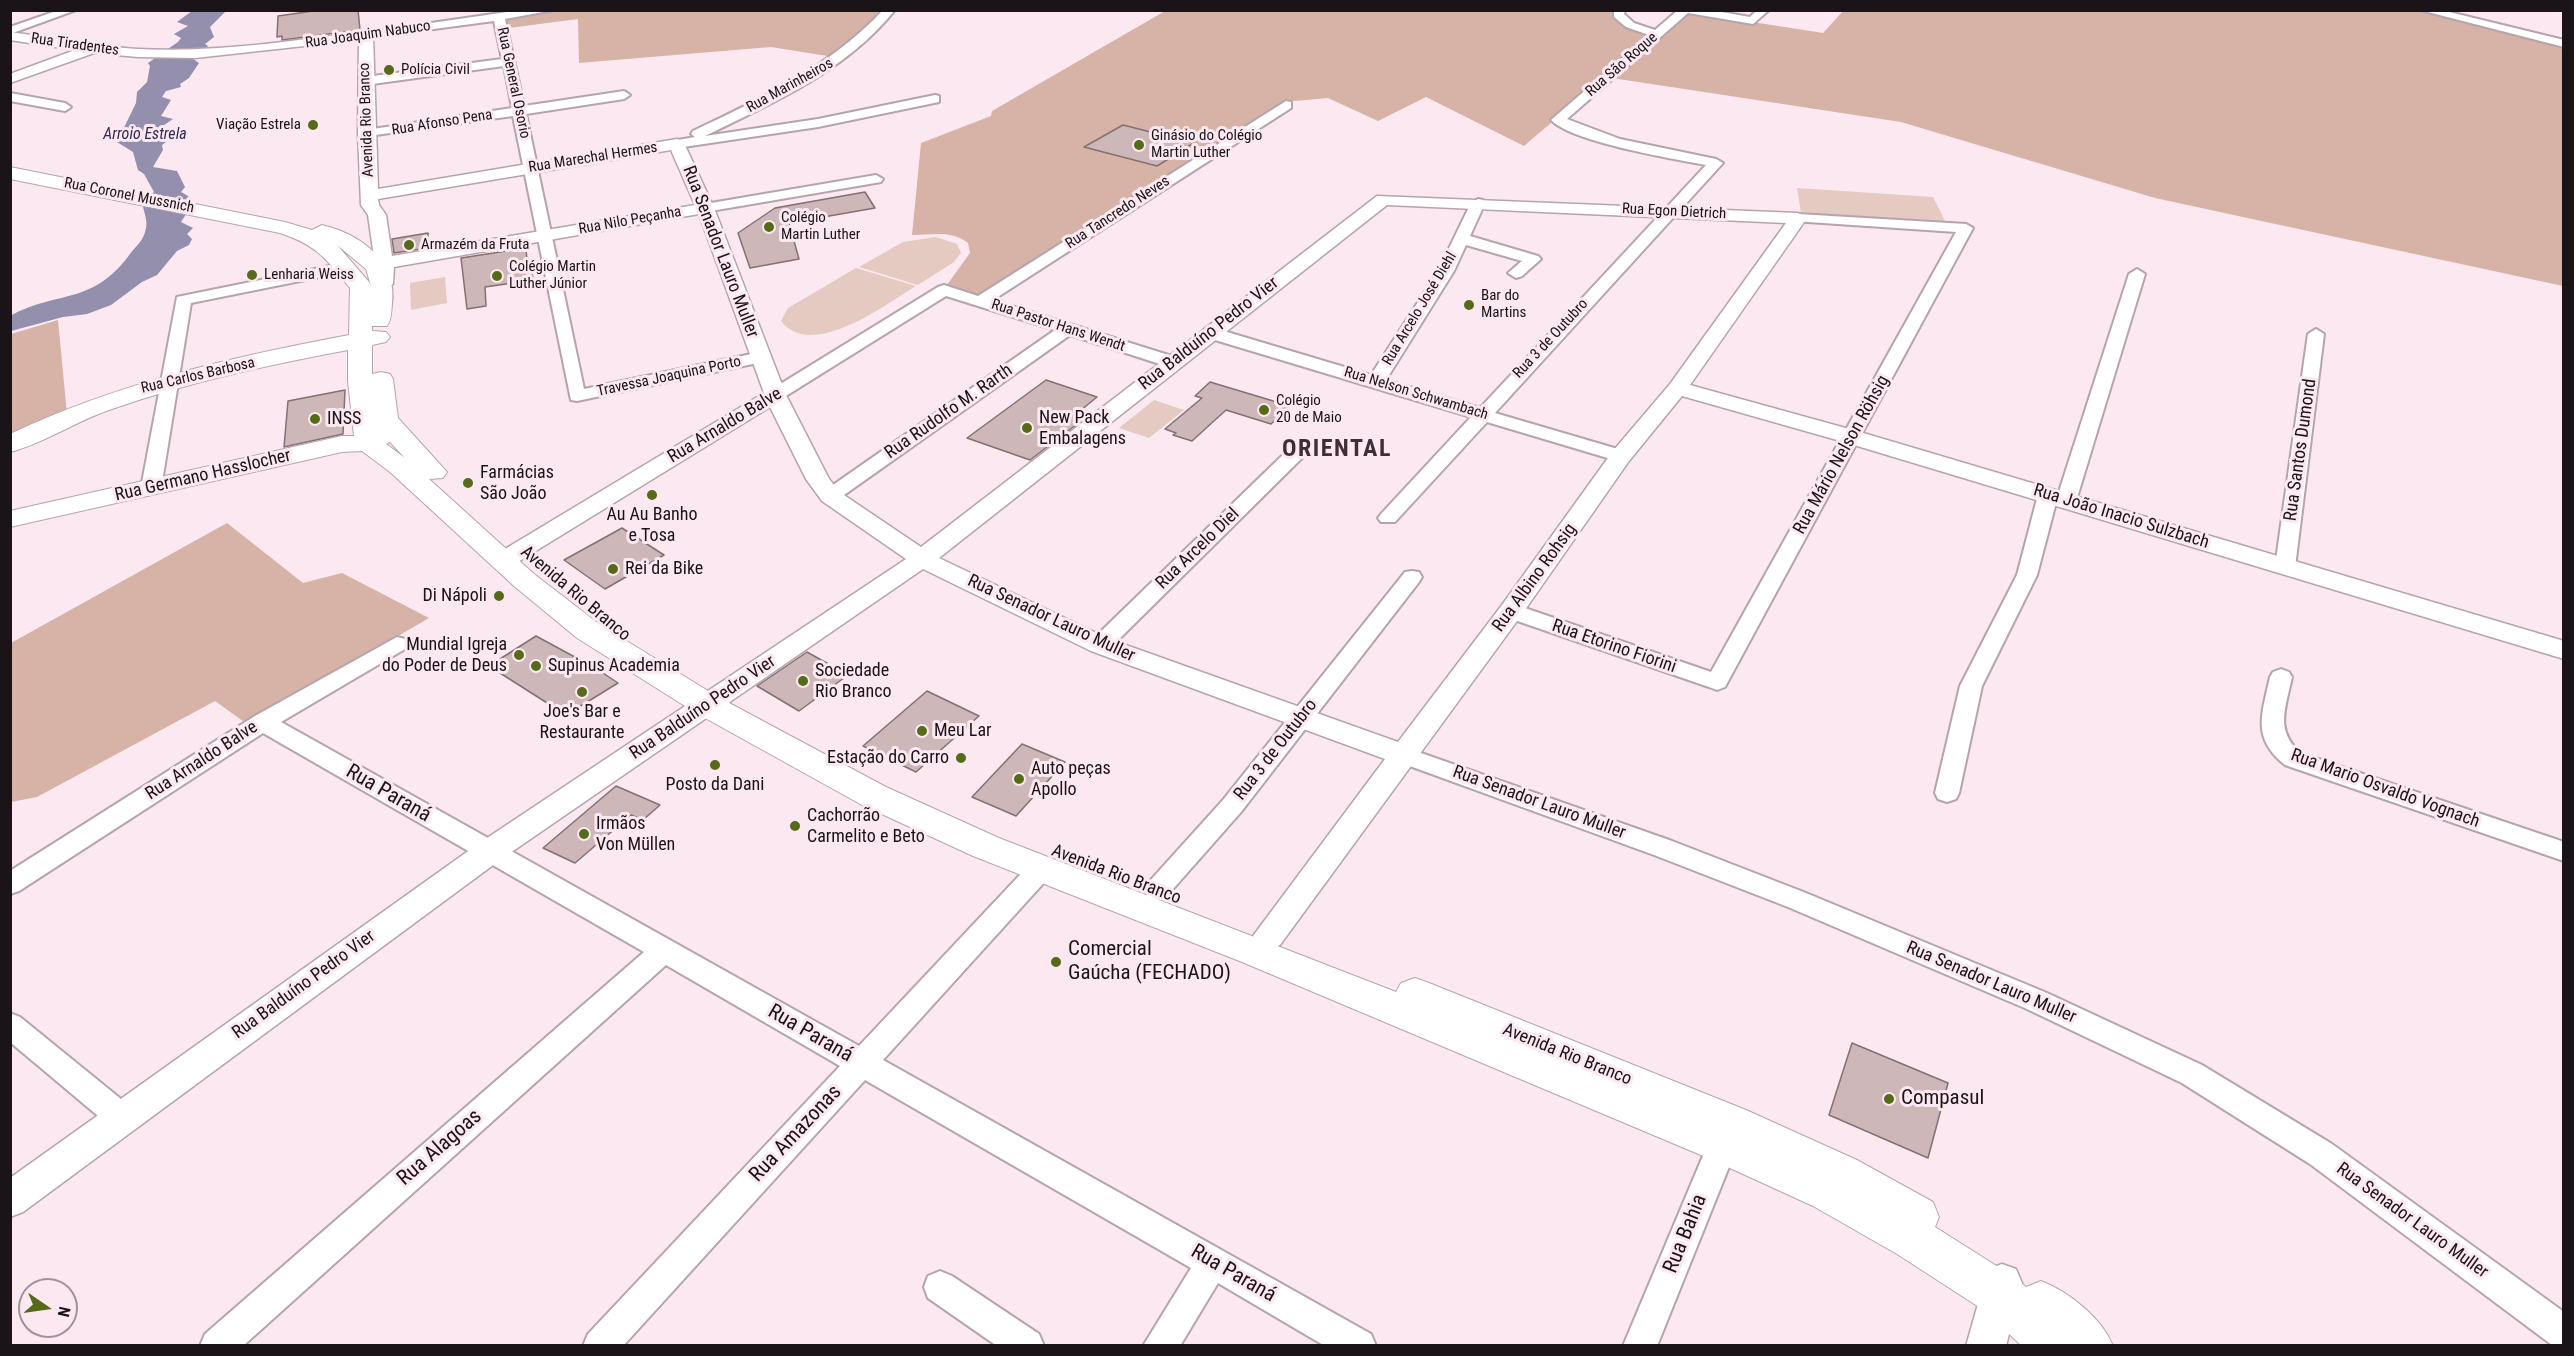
<!DOCTYPE html>
<meta charset="utf-8">
<style>
body{margin:0}
#map{position:relative;width:2574px;height:1356px;overflow:hidden;background:#fbe8f1;font-family:"Roboto Condensed",sans-serif}
canvas{display:block}
.frame{position:absolute;inset:0;border:12px solid #1a1317;pointer-events:none}
.north{position:absolute;left:18px;top:1278px;width:60px;height:60px;box-sizing:border-box;background:#fbe8f1;border:2px solid #a1939a;border-radius:50%;rotate:103deg;font-size:16px;font-weight:700;line-height:24px;text-align:center;color:#1a1317}
.north::after{content:'';display:block;margin:auto;width:21px;height:27px;background:#566b1a;clip-path:polygon(50% 0,100% 100%,50% 72%,0 100%)}
</style>
<div id="map">
<canvas width="2574" height="1356"></canvas>
<div class="frame"></div>
<div class="north">N</div>
</div>
<script>
const ctx = document.querySelector('canvas').getContext('2d');
ctx.lineJoin = 'round';
function fillPath(path, color) { ctx.fillStyle = color; ctx.fill(path, 'evenodd'); }
function trace(path, color, width, dash) { ctx.strokeStyle = color; ctx.lineWidth = width; ctx.lineCap = dash ? 'butt' : 'round'; ctx.setLineDash(dash || []); ctx.stroke(path); }
function drawText(font, color, halo, rows, align = 'center') {
  ctx.font = font + ' "Roboto Condensed",sans-serif'; ctx.lineWidth = 6; ctx.setLineDash([]); ctx.textBaseline = 'middle'; ctx.strokeStyle = halo; ctx.fillStyle = color; for (const [text, x, y, turn = 0] of rows) {
    ctx.save(); ctx.translate(x, y); ctx.rotate((+turn || 0) * Math.PI / 180); ctx.textAlign = isNaN(turn) ? turn : align; if (halo) ctx.strokeText(text, 0, 0); ctx.fillText(text, 0, 0); ctx.restore();
  }
}
const green = new Path2D(`
 M1797 188 1933 197 1945 221 1801 213Z
 M936 237 957 244 961 253 954 262 918 285 859 267 903 242Z
 M856 268 916 286C886 304 812 361 781 321L788 308Z
 M445 277 447 303 411 310 410 283Z
 M1154 400 1184 410 1149 438 1119 428Z`);
const forest = new Path2D(`
 M546 10 890 11 840 58 771 47 579 63 578 19 501 29 499 17Z
 M1619 10 1629 25 1656 33 1524 146 1426 97 1378 121 1328 98 1283 102 976 298 944 289 970 253 968 243C952 230 932 235 912 235L921 143 991 116 992 111 1165 11Z
 M1844 10 2425 11 2563 44V286L2155 198 1901 122 1612 78 1688 12 1823 33Z
 M58 320 67 414 11 443V334Z
 M227 523 303 583 342 573 429 618 247 724 215 701 37 797 11 802V643Z`);
const water = new Path2D(`
 M192 11H226L210 27 214 37 205 44 208 46 193 59 199 63 189 78 180 84 181 87 166 91 162 97 171 100 161 116 173 119 164 125 170 139 162 145 163 150 153 167 177 171 185 187 181 192 188 196 192 205 181 222 193 228 187 234 192 239 189 245 177 251 157 275 142 282 111 305 87 314 63 317 11 331 10 316C57 290 92 306 130 254 137 245 144 240 146 228 148 220 143 210 142 201L154 192 144 174 138 170 133 152 117 142 136 103 137 92 147 82 150 66 148 63 178 42 181 38 174 34 188 26 177 22Z`);
const building = new Path2D(`
 M320 10H358L360 30 282 40V36L277 37 278 16Z
 M1123 125 1194 143 1157 166 1084 147Z
 M865 192 875 208 789 223 799 259 750 268 738 233 775 208Z
 M428 233V248L394 253 392 239Z
 M526 248 527 261 534 280 485 287 486 306 467 309 461 258Z
 M1046 380 1097 397 1075 415 1085 418 1030 460 967 438Z
 M1210 382 1290 406 1271 424 1226 410 1192 441 1173 435 1176 433 1165 429 1202 398 1195 396Z
 M345 390 343 434 284 447 288 401Z
 M622 528 664 555 605 589 564 560Z
 M536 636 597 669 618 683 566 715 489 666Z
 M807 652 848 675 799 711 757 686Z
 M927 691 979 716 916 772 863 746Z
 M1022 744 1065 762 1016 816 972 797Z
 M616 786 660 805 643 820 631 815 575 863 543 848Z
 M1852 1043 1948 1083 1928 1158 1829 1115Z`);
const minor = new Path2D(`
 M59 10H76L10 34V27Z
 M521 10H554L505 19 524 106 624 91 630 95 624 99 526 114 584 389 761 352 767 353 770 357 767 361 577 401 571 400 513 116 361 137V131L366 130 512 108 504 66 365 85 359 81 365 77 502 59 494 21 366 38 362 37V33Z
 M883 10H895C846 71 773 103 705 136L818 119 935 95 939 96V102L818 127 677 148 670 144 672 141 695 137 691 134 693 131C762 98 830 67 883 10Z
 M1614 10H1625L1624 14 1634 23 1655 30 1678 10H1710L1750 17 1757 10H1769L1753 24 1688 13 1567 119 1620 139 1716 159 1723 163 1495 413 1628 452 1630 456 1621 462 1487 422 1395 522H1381L1378 518 1381 514 1471 417 1205 337 1203 333 1211 328 1217 329 1371 375 1438 271 1471 203 1478 199 1483 200 1485 203 1470 236 1538 256 1541 259 1522 276 1516 278 1508 273 1522 261 1466 245 1454 271 1386 380 1480 408 1706 165C1674 159 1572 142 1551 120L1649 35 1626 27 1614 17Z
 M2420 10H2441L2564 40V47Z
 M10 93 65 103 71 107 65 111 10 101Z
 M1286 101 1291 102V108L993 300 1178 358 1181 362 1178 366H1166L1070 335 837 500H823L820 496 823 492 1055 330 946 296 781 399H769L766 395 769 391 938 287 944 285 978 296Z
 M876 175 883 179 881 182 705 212 698 208 705 204Z
 M1798 214 1966 224 1973 228 1725 687 1717 690 1709 687 1503 616 1500 611 1503 606H1519L1711 672 1956 232 1793 221 1791 218 1793 215Z
 M344 263 350 265 352 268 350 271 191 303 161 488 151 494 144 492 141 488 177 297Z
 M2137 269 2145 274 2076 501 2066 507 2059 505 2056 501 2129 274Z
 M2316 329 2324 334 2295 567 2292 571H2278L2275 567 2308 334Z
 M1296 447 1303 449 1305 453 1303 457 1108 650H1092L1089 645 1092 640 1289 449Z
 M2048 489 2058 495 2037 575 1982 686 1959 793 1956 799 1947 802 1938 799 1935 793 1960 686 2017 575 2038 495Z
 M1412 571 1419 572 1422 577 1419 582 1241 812 1166 897 1157 900 1148 897 1144 890 1148 883 1223 800 1405 572Z
 M397 637 405 639 408 644 405 649 281 722 859 1046 1032 862 1041 859 1050 862 1054 869 1050 876 883 1060 1371 1334 1376 1346H1325L1218 1283 1180 1346H1143L1191 1268 865 1080 623 1346H583L588 1334 840 1066 666 965 243 1346H200L205 1334 644 952 263 733 19 891 10 894V871L255 716Z
 M2281 669 2289 672 2292 677C2286 707 2274 731 2301 753L2564 842V861L2285 765C2251 738 2262 714 2270 677L2273 672Z
 M1404 747 1672 841 1806 893 2047 993 2202 1065 2332 1144 2564 1312V1346L2552 1345 2310 1164 2182 1083 2027 1009 1788 907 1654 855 1396 761 1392 755 1396 749Z
 M10 1013 20 1017 132 1108 136 1117 132 1126 121 1130 110 1126 10 1042Z
 M1728 1118 1739 1122 1743 1132 1657 1346H1623L1713 1132 1717 1122Z
 M940 1271 952 1276 1039 1334 1044 1346H997L928 1298 924 1287 928 1276Z`);
const tertiary = new Path2D(`
 M366 31 373 35 378 189 677 139 683 141 714 208 786 395 828 477 838 491 921 547 1377 196 1798 213 1807 218 1690 385 1860 432 2564 641V659L1844 442 1682 396 1629 461 1520 617 1280 945 1269 949 1258 945 1253 936 1385 759 1091 651 923 569 500 860 23 1212 10 1217V1178L478 844 906 559 822 501 806 479 770 407 513 565 504 568 495 565 492 560 495 555 764 393 699 214 394 267 393 284 383 290 373 284 376 271 368 215 361 205 358 134 359 40 195 58 138 57 94 53 10 83V74L75 50 10 40V32C53 38 95 46 138 49 214 53 291 41 366 31ZM671 150 695 205 392 256 386 215 379 205 378 199ZM1387 205 1786 223 1670 384 1613 451 1502 605 1398 742 1109 639 939 558Z
 M2002 1264 2016 1269 2022 1283 2006 1346H1966L1988 1269Z`);
const secondary = new Path2D(`
 M10 167 285 222 312 230 322 225C360 234 398 261 392 304 391 311 392 319 387 326H372V331L386 332 390 337 386 342 372 345V374L381 372 390 374 393 379 398 418 447 472 443 478 429 479 534 574 599 624 718 697 886 787 999 838 1396 992 1401 983 1415 978 1429 983 1746 1110 1857 1160 1933 1202 1939 1217 1935 1227 2014 1277 2026 1287 2041 1281C2069 1292 2102 1318 2113 1346H2022L1982 1309 1897 1254 1813 1206 1708 1158 1242 962 973 856 862 805 696 713 577 638 514 586 390 472 362 451 342 452 10 527V511L342 436H354L348 381V350C268 365 189 382 112 409 78 420 45 443 10 452V434C118 383 232 357 349 335L350 288C325 258 318 246 280 233L10 179ZM337 245 366 269 371 286 369 282ZM390 442 405 458 386 444Z`);
const markers = [
 [389,70,6,"#566b1a"],
 [313,125,6,"#566b1a"],
 [1139,145,6,"#566b1a"],
 [769,227,6,"#566b1a"],
 [409,245,6,"#566b1a"],
 [252,275,6,"#566b1a"],
 [497,276,6,"#566b1a"],
 [1469,305,6,"#566b1a"],
 [1264,410,6,"#566b1a"],
 [315,419,6,"#566b1a"],
 [1027,428,6,"#566b1a"],
 [468,483,6,"#566b1a"],
 [652,495,6,"#566b1a"],
 [613,569,6,"#566b1a"],
 [499,596,6,"#566b1a"],
 [519,655,6,"#566b1a"],
 [536,666,6,"#566b1a"],
 [803,681,6,"#566b1a"],
 [582,692,6,"#566b1a"],
 [922,731,6,"#566b1a"],
 [961,758,6,"#566b1a"],
 [715,765,6,"#566b1a"],
 [1019,779,6,"#566b1a"],
 [795,826,6,"#566b1a"],
 [584,834,6,"#566b1a"],
 [1056,962,6,"#566b1a"],
 [1889,1099,6,"#566b1a"]
];
const farStreetnames = [
 ["Rua Joaquim Nabuco",368,35,-8],
 ["Rua Tiradentes",75,45,8],
 ["Rua São Roque",1622,65,-41],
 ["Rua General Osorio",513,83,78],
 ["Rua Marinheiros",790,86,-29],
 ["Avenida Rio Branco",367,120,-92],
 ["Rua Afonso Pena",442,123,-9],
 ["Rua Marechal Hermes",593,158,-9],
 ["Rua Coronel Mussnich",129,196,11],
 ["Rua Egon Dietrich",1674,212,3],
 ["Rua Tancredo Neves",1118,213,-33],
 ["Rua Nilo Peçanha",630,221,-10],
 ["Rua Arcelo José Diehl",1420,309,-59],
 ["Rua Pastor Hans Wendt",1058,326,18],
 ["Rua 3 de Outubro",1551,339,-47],
 ["Rua Carlos Barbosa",198,376,-13],
 ["Travessa Joaquina Porto",669,377,-12],
 ["Rua Nelson Schwambach",1416,394,17]
];
const farPoinames = [
 ["Polícia Civil",401,70],
 ["Viação Estrela",301,125,"right"],
 ["Ginásio do Colégio",1151,136],
 ["Martin Luther",1151,153],
 ["Colégio",781,218],
 ["Martin Luther",781,235],
 ["Armazém da Fruta",421,245],
 ["Colégio Martin",509,267],
 ["Luther Júnior",509,284],
 ["Lenharia Weiss",264,275],
 ["Bar do",1481,296],
 ["Martins",1481,313],
 ["Colégio",1276,401],
 ["20 de Maio",1276,418]
];
const farWaternames = [
 ["Arroio Estrela",145,135]
];
const streetNames = [
 ["Rua Senador Lauro Muller",720,252,69],
 ["Rua Balduíno Pedro Vier",1209,334,-38],
 ["Rua Rudolfo M. Rarth",949,412,-35],
 ["Rua Arnaldo Balve",725,426,-31],
 ["Rua Santos Dumond",2301,450,-82],
 ["Rua Mário Nelson Röhsig",1842,455,-61],
 ["Rua Germano Hasslocher",203,476,-13],
 ["Rua João Inacio Sulzbach",2121,517,17],
 ["Rua Arcelo Diel",1198,549,-44],
 ["Rua Albino Rohsig",1535,578,-54],
 ["Avenida Rio Branco",575,594,40],
 ["Rua Senador Lauro Muller",1051,619,25],
 ["Rua Etorino Fiorini",1614,647,19],
 ["Rua Balduíno Pedro Vier",703,708,-34],
 ["Rua 3 de Outubro",1276,750,-52],
 ["Rua Arnaldo Balve",202,761,-33],
 ["Rua Mario Osvaldo Vognach",2385,789,20],
 ["Rua Senador Lauro Muller",1539,803,20],
 ["Avenida Rio Branco",1116,875,21],
 ["Rua Senador Lauro Muller",1991,983,23],
 ["Rua Balduíno Pedro Vier",304,985,-36],
 ["Avenida Rio Branco",1567,1055,22],
 ["Rua Senador Lauro Muller",2412,1221,36]
];
const poiNames = [
 ["New Pack",1039,418],
 ["Embalagens",1039,439],
 ["INSS",327,419],
 ["Farmácias",480,473],
 ["São João",480,494],
 ["Au Au Banho",652,515,"center"],
 ["e Tosa",652,536,"center"],
 ["Rei da Bike",625,569],
 ["Di Nápoli",487,596,"right"],
 ["Mundial Igreja",507,645,"right"],
 ["do Poder de Deus",507,666,"right"],
 ["Supinus Academia",548,666],
 ["Sociedade",815,671],
 ["Rio Branco",815,692],
 ["Joe's Bar e",582,712,"center"],
 ["Restaurante",582,733,"center"],
 ["Meu Lar",934,731],
 ["Estação do Carro",949,758,"right"],
 ["Auto peças",1031,769],
 ["Apollo",1031,790],
 ["Posto da Dani",715,785,"center"],
 ["Cachorrão",807,816],
 ["Carmelito e Beto",807,837],
 ["Irmãos",596,824],
 ["Von Müllen",596,845]
];
const nearStreetnames = [
 ["Rua Paraná",388,794,30],
 ["Rua Paraná",810,1034,30],
 ["Rua Amazonas",796,1134,-47],
 ["Rua Alagoas",440,1148,-41],
 ["Rua Bahia",1686,1234,-68],
 ["Rua Paraná",1233,1274,30]
];
const nearPoinames = [
 ["Comercial",1068,950],
 ["Gaúcha (FECHADO)",1068,974],
 ["Compasul",1901,1099]
];
const districtNames = [
 ["ORIENTAL",1337,450]
];
fillPath(green, '#e4cac1');
fillPath(forest, '#d6b3a6');
fillPath(water, '#938fad');
fillPath(building, '#cdb7b9');
trace(building, '#847072', 1.5);
trace(minor, '#b6a4ad', 4);
trace(tertiary, '#b6a4ad', 3);
trace(secondary, '#b6a4ad', 2);
fillPath(minor, '#fff');
fillPath(tertiary, '#fff');
fillPath(secondary, '#fff');
for (const [x, y, r, color] of markers) { const dot = new Path2D(); dot.arc(x, y, r, 0, 2 * Math.PI); ctx.fillStyle = color; ctx.fill(dot); trace(dot, '#fbe8f1', 2); }
drawText('15px', '#1a1317', '#fbe8f1', farStreetnames);
drawText('15px', '#1a1317', '#fbe8f1', farPoinames, 'left');
drawText('italic 16px', '#322954', '#fbe8f1', farWaternames);
drawText('18px', '#1a1317', '#fbe8f1', streetNames);
drawText('18px', '#1a1317', '#fbe8f1', poiNames, 'left');
drawText('21px', '#1a1317', '#fbe8f1', nearStreetnames);
drawText('21px', '#1a1317', '#fbe8f1', nearPoinames, 'left');
ctx.letterSpacing = '1.5px';
drawText('bold 24px', '#3e2f37', '#fbe8f1', districtNames);
ctx.letterSpacing = '0px';
</script>
